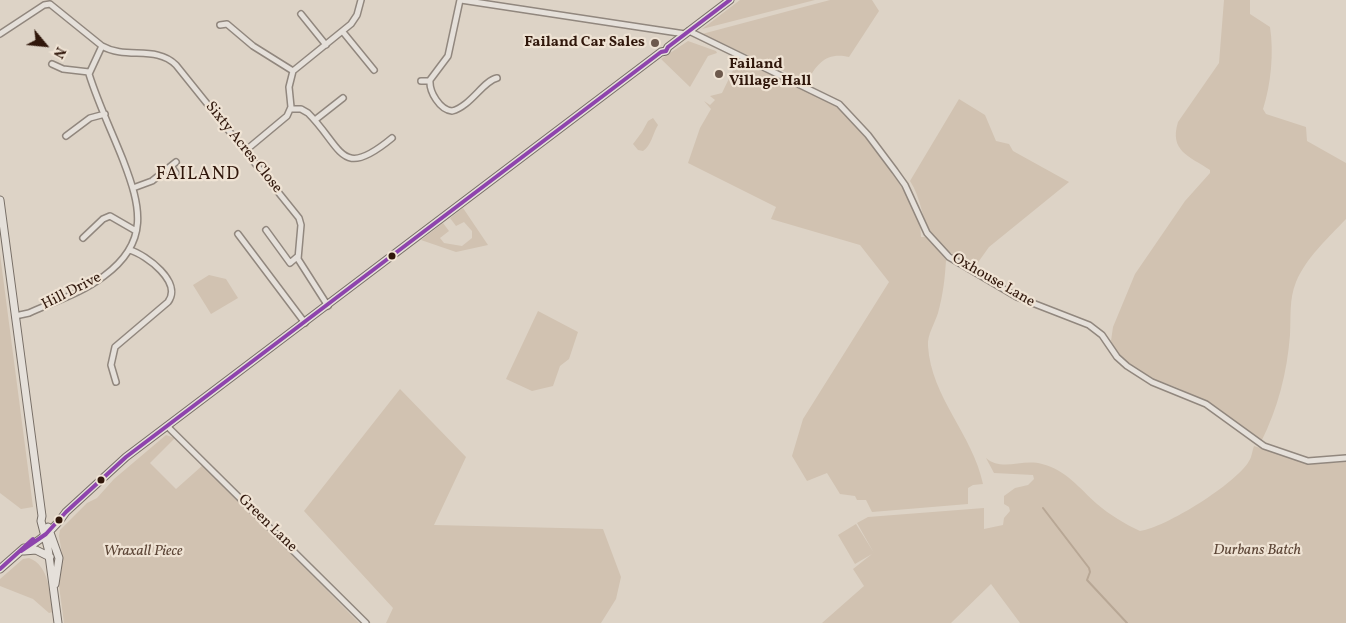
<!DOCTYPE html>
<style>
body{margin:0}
#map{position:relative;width:1346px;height:623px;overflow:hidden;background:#ddd3c6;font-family:Vollkorn,serif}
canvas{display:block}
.north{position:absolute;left:20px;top:20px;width:50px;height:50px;-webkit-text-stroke:4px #efe3d4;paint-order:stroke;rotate:118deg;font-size:14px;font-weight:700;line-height:20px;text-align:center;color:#30170b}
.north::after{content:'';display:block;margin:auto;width:18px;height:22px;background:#30170b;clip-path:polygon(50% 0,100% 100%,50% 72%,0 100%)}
</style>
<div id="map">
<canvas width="1346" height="623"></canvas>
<div class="north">N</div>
</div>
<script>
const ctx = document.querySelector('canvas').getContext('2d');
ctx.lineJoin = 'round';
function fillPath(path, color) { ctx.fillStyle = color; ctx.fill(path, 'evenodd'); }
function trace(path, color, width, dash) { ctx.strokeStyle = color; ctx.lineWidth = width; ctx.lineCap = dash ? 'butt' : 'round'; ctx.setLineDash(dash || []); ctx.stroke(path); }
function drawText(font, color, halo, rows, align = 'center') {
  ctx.font = font + ' Vollkorn,serif'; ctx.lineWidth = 4.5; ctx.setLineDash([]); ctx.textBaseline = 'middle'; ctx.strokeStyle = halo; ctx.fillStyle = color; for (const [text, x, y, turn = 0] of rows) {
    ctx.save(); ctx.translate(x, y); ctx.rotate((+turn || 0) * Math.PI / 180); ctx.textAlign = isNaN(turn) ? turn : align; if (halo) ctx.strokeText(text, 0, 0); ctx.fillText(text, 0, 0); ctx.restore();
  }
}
const green = new Path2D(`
 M740 0H815L702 29Z
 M830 0H872L879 11 849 57C827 52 817 63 807 82L702 34Z
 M1224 0H1250V14L1270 27C1274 52 1271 85 1263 109L1266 114 1306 127 1307 141 1346 163V219C1328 238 1306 258 1296 282 1289 299 1291 317 1290 335 1287 373 1278 408 1261 442L1218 408 1178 388 1146 376 1121 359 1111 341 1113 327 1135 274 1185 201 1210 173V170C1189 156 1169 151 1178 122L1219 63Z
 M688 41 716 51 717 53 708 56 690 87 661 59Z
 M738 60 834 103C858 125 924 205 921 237H927L946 260C945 278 943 295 938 313 935 323 927 335 928 346 931 397 973 435 983 484L973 485 968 488V504L872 512 866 500H857L855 496 840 494 827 473 807 481 792 456 803 419 889 282 860 245 771 219 776 207 688 163 700 128 711 109 704 101 710 105 715 100 710 96 722 93Z
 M959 99 985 115 996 141 1009 144 1013 151 1069 182 989 247 974 268C960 259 942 249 932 234 921 218 921 197 910 181Z
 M653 118 658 125C653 133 651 146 643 151L638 150 633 144 642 132 648 121Z
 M463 208 488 245 456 252 421 240 443 223 449 231 440 238 444 243 462 246 472 238V231L464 222 456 226 450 218Z
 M0 254 33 507 21 509 0 493Z
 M209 275 226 279 238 298 211 314 193 285Z
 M538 311 578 332 569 359 560 366 553 386 532 391 506 379Z
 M400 389 466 457 434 525 603 529 621 577 616 599 601 623H386L393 608 304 511Z
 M166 435 175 438 150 463 176 489 203 465 359 623H64L59 586 63 560 59 536 60 530 87 503 97 498 114 479Z
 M1254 446 1309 464 1346 462V623H1020L991 584 951 623H822L864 586 853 569 872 554 855 564 838 535 856 524 874 553 857 523 868 517 984 508V529L1003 525 1004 518 1010 511 1009 507 1004 504V496L1015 488 1028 485 1034 479 1033 475 994 473 986 458C1002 472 1023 458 1042 464 1066 470 1079 488 1097 504 1110 515 1125 524 1140 531 1165 528 1237 483 1249 461 1252 457 1252 451 1254 446Z
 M29 558C50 566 49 593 53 612L49 613 33 599 0 586V579L23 559Z`);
const stream = new Path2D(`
 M1043 508 1089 568 1090 572 1087 580 1127 623`);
const street = new Path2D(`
 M460 0 448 56 430 80C429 92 440 110 452 111 471 106 483 81 497 78
 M461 0 685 34
 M301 14 326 45
 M220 25 227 24 253 46 293 71
 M689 31 839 104 868 135 895 171 905 185 927 233 949 257 1017 297 1089 325 1102 335 1117 357 1127 366 1152 382 1206 404 1264 446 1308 461 1346 458
 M343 32 374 70
 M0 34 44 5 50 4 102 46 89 74C98 103 112 132 123 160 141 207 150 242 104 276 82 293 53 302 29 313L15 316
 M102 46C126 60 156 45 176 65L299 218 301 225 298 259 328 306
 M52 64 63 69 89 72
 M421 81H430
 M291 109H301L308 113C343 148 340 181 392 138
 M315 120 343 98
 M66 136 90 118 105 114
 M245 151 287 116 291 107 289 87 293 71 351 24 357 15 361 0
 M171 166 176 173
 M133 188 152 181 176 162
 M266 230 290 263 297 257
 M238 234 305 323
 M83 238 103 219 110 216 136 231
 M116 382 111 365 115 347 168 302C183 282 146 255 130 250
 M167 426 366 623`);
const secondary = new Path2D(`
 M0 200 42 516 41 521 48 548 58 623
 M48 527 59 558 55 584
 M21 551C39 542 55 528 66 512L126 457 167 426 661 52 666 51 668 47 730 0
 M24 551 36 550 50 557
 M0 569 24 548`);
const bus1 = new Path2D(`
 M21 551 46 534 66 512 126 457 661 52 666 51 668 47 730 0
 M0 569 33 539`);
const markers = [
 [655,43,5,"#6d594c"],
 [719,74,5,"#6d594c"],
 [392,256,4.5,"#30170b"],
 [101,480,4.5,"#30170b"],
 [59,520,4.5,"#30170b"]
];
const poiNames = [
 ["Failand Car Sales",645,43],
 ["Failand",729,65,"left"],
 ["Village Hall",729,82,"left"]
];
const streetNames = [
 ["Sixty Acres Close",243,148,51],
 ["Oxhouse Lane",993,281,30],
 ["Hill Drive",72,292,-27],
 ["Green Lane",267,524,44]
];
const parkNames = [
 ["Durbans Batch",1257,551],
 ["Wraxall Piece",143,552]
];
const quarterNames = [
 ["FAILAND",198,176]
];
fillPath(green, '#d1c2b1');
trace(stream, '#b8a795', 2);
trace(street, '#91877e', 8);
trace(secondary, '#776e66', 9);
trace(street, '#e5e0da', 5);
trace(secondary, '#e5e0da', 7);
trace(bus1, '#8e44ad', 4);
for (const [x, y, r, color] of markers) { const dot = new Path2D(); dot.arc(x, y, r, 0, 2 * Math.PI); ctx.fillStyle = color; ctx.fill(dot); trace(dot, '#efe3d4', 2); }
drawText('bold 15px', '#30170b', '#efe3d4', poiNames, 'right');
drawText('15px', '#30170b', '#efe3d4', streetNames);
drawText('italic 15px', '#5d4637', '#efe3d4', parkNames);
ctx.letterSpacing = '1px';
drawText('18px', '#30170b', '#efe3d4', quarterNames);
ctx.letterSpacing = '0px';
</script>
